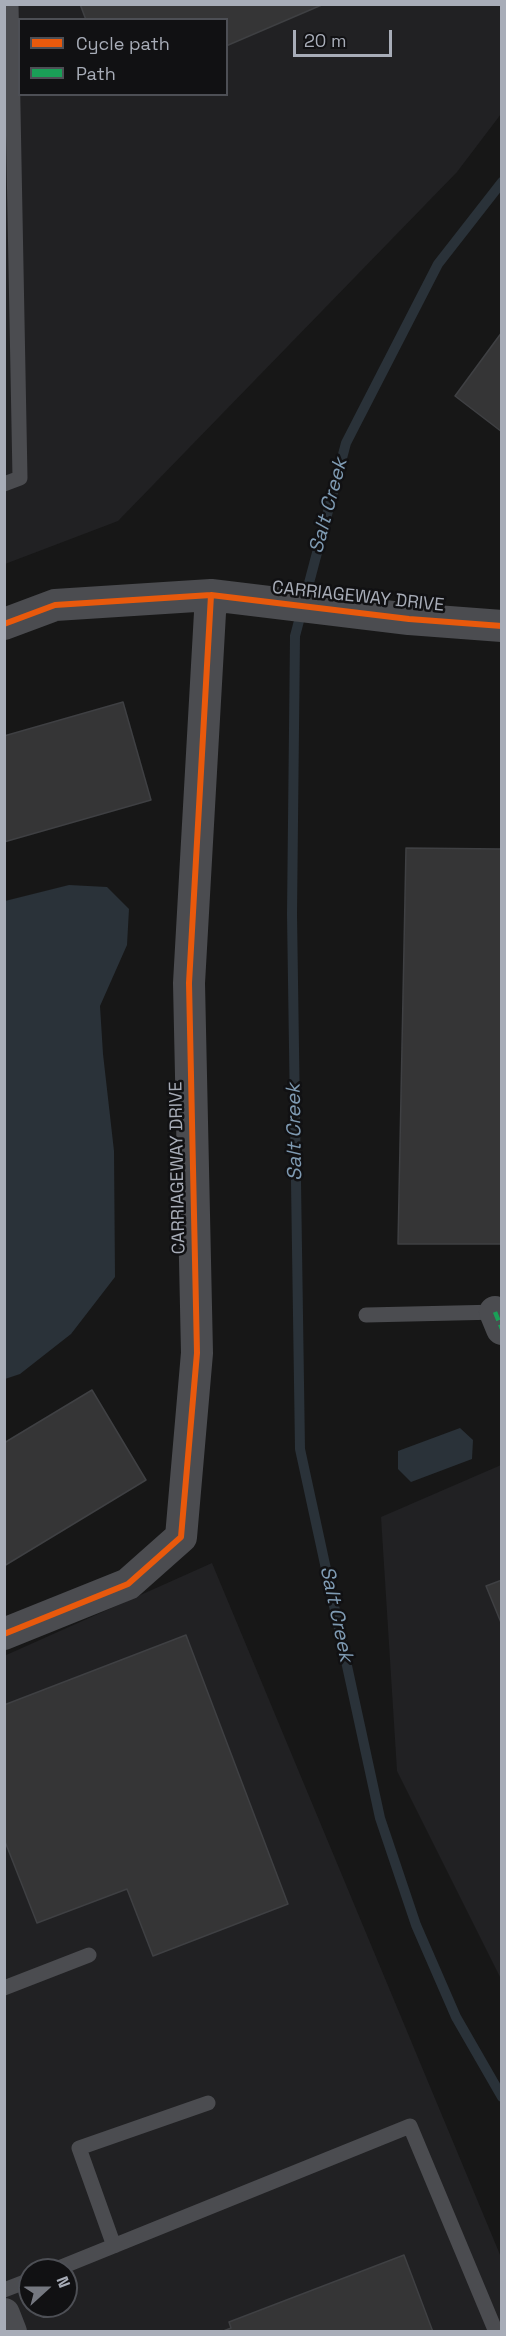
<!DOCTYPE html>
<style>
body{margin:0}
#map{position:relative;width:506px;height:2336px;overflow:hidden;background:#171717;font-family:"Space Grotesk",sans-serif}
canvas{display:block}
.frame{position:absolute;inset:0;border:6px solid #a8adb8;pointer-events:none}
.legend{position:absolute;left:18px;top:18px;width:210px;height:78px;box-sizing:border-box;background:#111113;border:2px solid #4d4f55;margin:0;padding:8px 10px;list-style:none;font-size:18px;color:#a8adb8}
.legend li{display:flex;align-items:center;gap:12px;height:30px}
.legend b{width:30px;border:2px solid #4d4f55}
.north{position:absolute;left:18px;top:2258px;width:60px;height:60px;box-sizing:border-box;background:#111113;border:2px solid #4d4f55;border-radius:50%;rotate:69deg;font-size:16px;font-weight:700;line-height:24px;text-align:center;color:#a8adb8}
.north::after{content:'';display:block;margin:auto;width:21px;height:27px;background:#757880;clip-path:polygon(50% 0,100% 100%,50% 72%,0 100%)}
.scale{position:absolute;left:293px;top:30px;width:99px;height:27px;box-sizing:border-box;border:3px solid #a8adb8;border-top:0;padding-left:8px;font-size:18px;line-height:21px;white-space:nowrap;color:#a8adb8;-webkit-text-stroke:4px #111113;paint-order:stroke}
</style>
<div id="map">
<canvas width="506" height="2336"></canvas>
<div class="frame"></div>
<ul class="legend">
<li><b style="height:8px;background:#e8590c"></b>Cycle path</li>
<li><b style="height:8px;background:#1a9f57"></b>Path</li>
</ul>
<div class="north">N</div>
<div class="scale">20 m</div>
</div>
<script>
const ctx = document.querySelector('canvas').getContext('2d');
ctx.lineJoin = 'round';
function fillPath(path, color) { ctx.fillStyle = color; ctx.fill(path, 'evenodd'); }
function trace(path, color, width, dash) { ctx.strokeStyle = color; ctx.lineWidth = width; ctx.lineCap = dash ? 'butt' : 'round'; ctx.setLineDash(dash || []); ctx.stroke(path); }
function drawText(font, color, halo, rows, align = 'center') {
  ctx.font = font + ' "Space Grotesk",sans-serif'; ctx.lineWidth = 5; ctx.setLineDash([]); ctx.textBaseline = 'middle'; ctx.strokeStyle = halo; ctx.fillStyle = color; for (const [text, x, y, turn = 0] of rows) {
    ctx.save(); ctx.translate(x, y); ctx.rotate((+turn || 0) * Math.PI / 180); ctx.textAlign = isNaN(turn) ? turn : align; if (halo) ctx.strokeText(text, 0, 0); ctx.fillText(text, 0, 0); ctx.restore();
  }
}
const built = new Path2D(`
 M5 5H501V114L457 172 118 521 5 564ZM20 20H226V94H20Z
 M501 1465V1979L397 1771 381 1517Z
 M212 1563 501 2257V2331H5L4 1656ZM30 2270H66V2306H30Z`);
const water = new Path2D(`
 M69 885 107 887 129 909 127 945 100 1006 103 1054 114 1151 115 1277 71 1334 20 1374 5 1379V901Z
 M460 1428 473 1440 472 1459 411 1482 398 1469V1451Z`);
const stream = new Path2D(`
 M502 182 438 264 346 443 295 636 292 914 300 1449 380 1818 416 1925 456 2017 502 2097`);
const building = new Path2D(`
 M80 4H324L226 46V20H86Z
 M502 332V432L455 396Z
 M123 702 151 800 4 842V736Z
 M406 848 502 849V1244H398Z
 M92 1390 146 1480 4 1566V1443Z
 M502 1580V1625L486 1586Z
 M186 1635 288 1904 153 1956 127 1889 37 1923 4 1839V1705Z
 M404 2255 433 2332H221L231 2328 229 2322Z`);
const lane = new Path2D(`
 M4 484 20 478 11 4
 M366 1315 499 1312
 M4 1988 89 1955
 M114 2246 79 2148 208 2103
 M54 2270 410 2126 496 2332
 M4 2290 30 2280`);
const street = new Path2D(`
 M211 595 409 619 502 626
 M4 624 55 605 211 595 189 983 197 1353 181 1537 128 1584 4 1634
 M495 1312 502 1329
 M4 2314 11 2332`);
const quiet = new Path2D(`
 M495 1312 502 1329`);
const cycleway = new Path2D(`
 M211 595 409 619 502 626
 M4 624 55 605 211 595 189 983 197 1353 181 1537 128 1584 4 1634`);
const streetNames = [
 ["CARRIAGEWAY DRIVE",358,597,6],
 ["CARRIAGEWAY DRIVE",178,1168,-91]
];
const waterNames = [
 ["Salt Creek",329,506,-75],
 ["Salt Creek",295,1132,-91],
 ["Salt Creek",336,1614,78]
];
fillPath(built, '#212123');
fillPath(water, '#2a3239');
trace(stream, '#2a3239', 10);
fillPath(building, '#353536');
trace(building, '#3f4043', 1.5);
trace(lane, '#4b4c50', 15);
trace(street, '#4b4c50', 32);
trace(quiet, '#1a9f57', 4.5, [9, 4.5]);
trace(cycleway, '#e8590c', 6);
drawText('18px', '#a8adb8', '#111113', streetNames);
drawText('italic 20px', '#7f9bb3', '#111113', waterNames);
</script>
